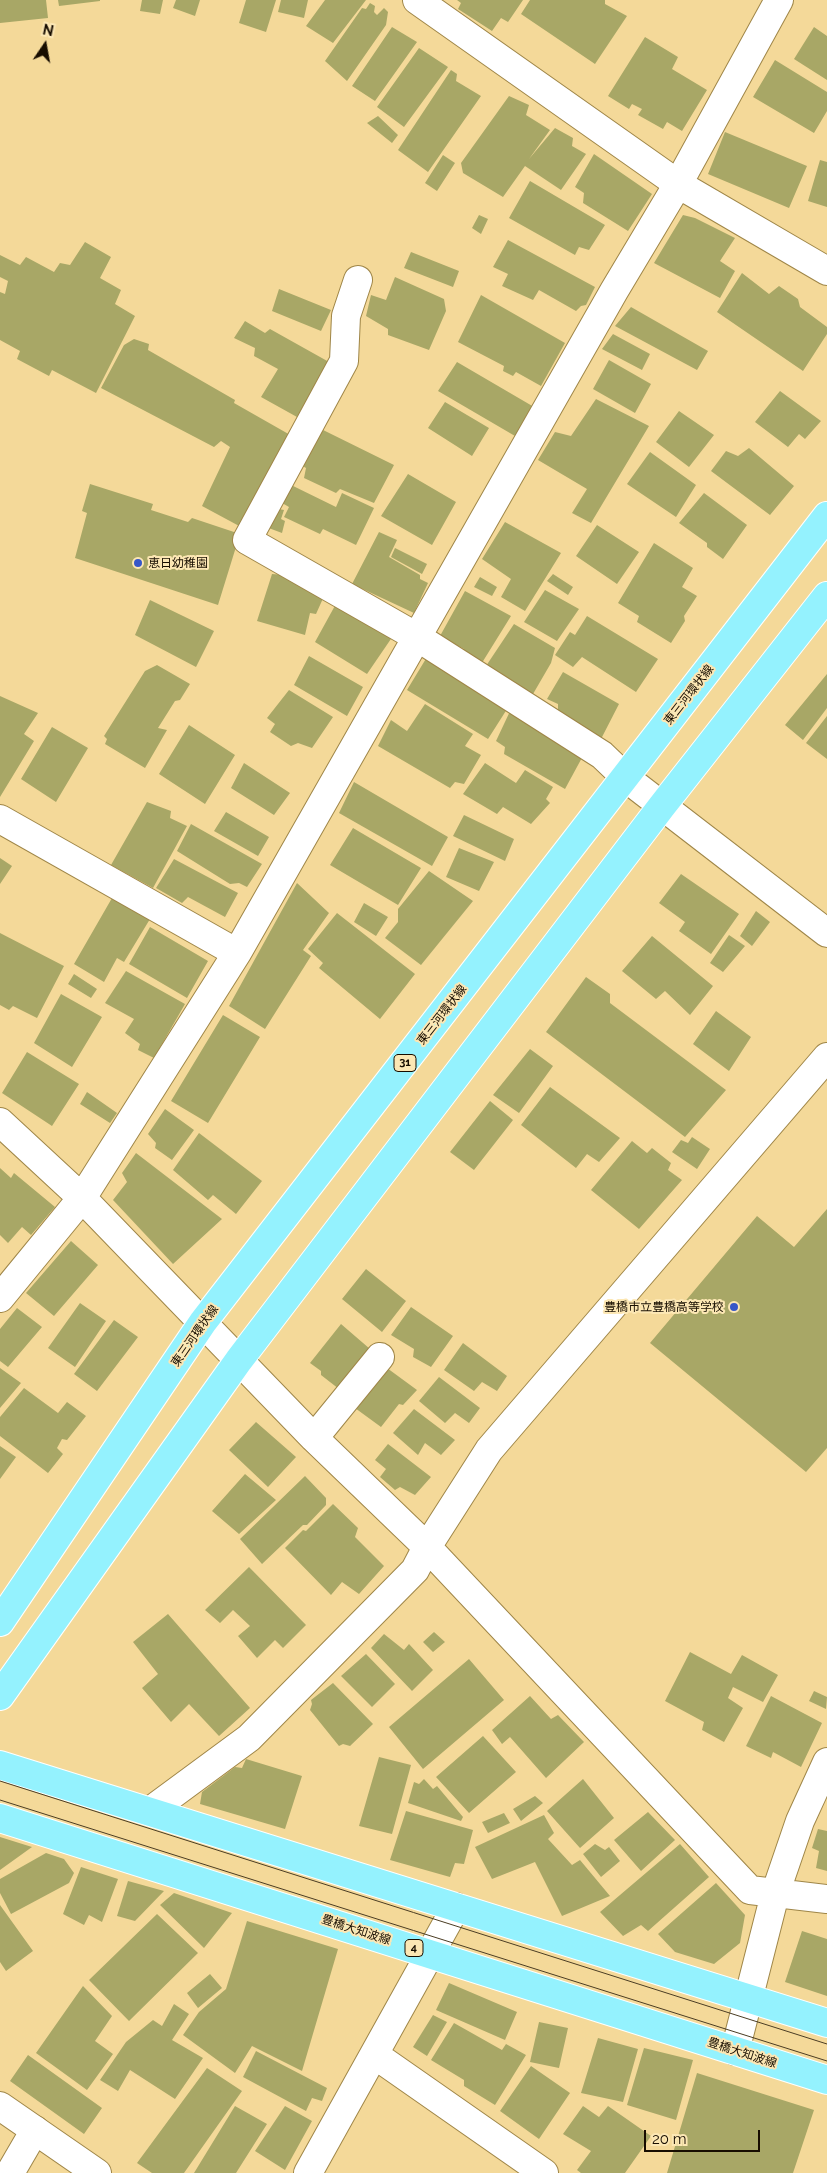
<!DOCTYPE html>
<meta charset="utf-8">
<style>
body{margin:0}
#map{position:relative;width:827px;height:2173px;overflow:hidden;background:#f4d999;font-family:Raleway,sans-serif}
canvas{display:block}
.north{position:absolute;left:20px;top:20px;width:50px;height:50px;-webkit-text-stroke:4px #fce7b4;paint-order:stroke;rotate:12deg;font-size:14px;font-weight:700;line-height:20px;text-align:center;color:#170d00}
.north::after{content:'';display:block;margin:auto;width:18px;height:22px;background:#170d00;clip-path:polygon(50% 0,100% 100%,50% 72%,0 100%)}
.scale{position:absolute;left:644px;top:2130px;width:116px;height:22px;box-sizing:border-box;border:2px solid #170d00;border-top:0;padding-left:6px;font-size:15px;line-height:18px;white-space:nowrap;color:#170d00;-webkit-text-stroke:4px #fce7b4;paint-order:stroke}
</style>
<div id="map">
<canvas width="827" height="2173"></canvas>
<div class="north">N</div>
<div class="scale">20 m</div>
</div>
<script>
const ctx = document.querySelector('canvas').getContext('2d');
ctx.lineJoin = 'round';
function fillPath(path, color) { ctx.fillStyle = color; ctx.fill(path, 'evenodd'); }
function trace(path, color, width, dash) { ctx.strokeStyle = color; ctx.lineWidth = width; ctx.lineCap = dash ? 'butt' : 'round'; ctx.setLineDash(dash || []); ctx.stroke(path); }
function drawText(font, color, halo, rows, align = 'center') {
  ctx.font = font + ' Raleway,"Noto Sans JP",sans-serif'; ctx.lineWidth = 4; ctx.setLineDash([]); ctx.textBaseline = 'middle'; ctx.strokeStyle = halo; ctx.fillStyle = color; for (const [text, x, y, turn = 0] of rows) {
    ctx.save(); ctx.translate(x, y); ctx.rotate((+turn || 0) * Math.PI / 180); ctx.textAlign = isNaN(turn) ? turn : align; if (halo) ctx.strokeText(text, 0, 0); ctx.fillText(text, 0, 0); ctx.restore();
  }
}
const building = new Path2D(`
 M0 0H46L48 18 0 23Z
 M58 0H100V1L59 6Z
 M142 0H163L160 14 140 11Z
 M176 0H200L195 16 173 8Z
 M246 0H276L266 32 239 23Z
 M281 0H308L304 18 278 12Z
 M325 0H366L333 43 306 26Z
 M457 0H523L508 22 501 18 492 31 458 9 461 3Z
 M530 0H605V4L627 16 595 64 521 14Z
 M370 3 375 6 374 12 377 15 384 8 388 12 386 25 347 81 325 61 362 8 366 9Z
 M392 27 417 42 375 101 352 86Z
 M814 27 827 36V80L794 59Z
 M645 37 678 57 672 69 707 90 682 131 667 122 663 129 638 115 642 109 632 104 629 109 608 96Z
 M419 48 448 67 404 127 377 107Z
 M775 60 827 92V111L814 133 753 97Z
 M451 70 457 74 456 81 481 96 428 172 398 150Z
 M509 96 529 105 526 115 550 130 529 159 555 128 573 138 572 146 586 154 561 190 525 166 503 197 463 173 461 163Z
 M378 116 398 135 392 143 367 123Z
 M725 132 807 166 789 208 708 174Z
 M594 154 652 194 628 231 583 203 584 193 575 187Z
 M443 155 455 163 437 191 425 183Z
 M820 160 827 162V207L808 201Z
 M530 181 605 225 589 250 579 247 575 255 509 218Z
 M479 215 488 219 481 234 472 228Z
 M683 215 695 218 735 238 720 261 735 271 720 298 654 263Z
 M508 240 595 287 586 305 581 306 576 311 539 290 533 300 502 286 508 274 493 267Z
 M85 242 111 257 100 278 121 290 115 304 135 316 96 393 52 370 49 376 17 359 20 351 0 340V292L5 294 8 281 0 277V255L20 265 26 257 54 272 60 263 70 265Z
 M411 252 459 271 453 287 404 268Z
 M742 273 769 294 779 286 798 299 800 307 827 327V334L803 371 717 312Z
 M395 277 444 299 446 311 429 350 388 335V329L366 316 371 295 386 300Z
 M279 289 331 310 321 331 272 311Z
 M481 295 565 343 541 386 516 372 513 376 503 371 504 366 458 342Z
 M631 307 708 351 697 370 615 326Z
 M245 321 265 333 270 329 329 362 297 417 261 397 278 369 254 356 255 348 234 338Z
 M613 334 650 354 642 370 602 349Z
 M134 339 149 344 148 350 235 400 234 403 292 436 241 527 202 506 230 447 221 441 214 447 101 388 124 345Z
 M609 360 651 384 635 413 593 389Z
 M457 362 534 407 515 436 438 391Z
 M780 391 821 421 805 439 799 434 788 447 755 422Z
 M596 399 649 426 591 523 572 513 587 489 538 460 555 432 571 436Z
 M445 402 489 428 472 456 428 428Z
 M679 411 714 435 689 467 656 442Z
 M317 427 394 465 374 503 340 489 336 493 304 478 306 468 298 463Z
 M749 448 794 486 770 515 711 471 726 451 738 456Z
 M650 452 696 485 676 517 627 484Z
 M408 474 456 502 432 545 381 516Z
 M287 483 336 507 342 493 374 508 356 545 323 529 320 534 284 517 289 507 277 500Z
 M90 484 153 504 151 510 188 522 192 518 240 534 218 605 75 558 87 513 82 511Z
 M704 493 747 525 723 559 707 547V543L679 523Z
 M274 508 284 510 281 519 285 521 282 533 266 527Z
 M505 522 561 553 525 611 501 597 511 579 482 559Z
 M597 525 639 552 617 584 576 556Z
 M379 532 397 540 389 557 420 575V579L428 583 414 613 352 584Z
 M654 543 693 568 682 587 697 596 684 616 685 621 671 643 637 622 639 616 618 603Z
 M395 548 427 564 422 574 391 557Z
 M272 574 284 575 325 594 316 614 310 613 305 635 257 621Z
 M553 574 573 587 568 595 547 581Z
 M480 577 497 587 492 596 474 587Z
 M545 590 579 609 557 641 524 622Z
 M465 591 511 616 480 666 463 656 464 649 440 636Z
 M150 600 214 631 196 667 135 635Z
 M337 602 395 633 367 674 315 642Z
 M587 616 658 659 636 692 582 657 573 667 555 655 570 632 575 635Z
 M514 624 555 648 551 663 533 694 484 669Z
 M309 656 363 687 347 716 294 685Z
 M427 657 509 706 488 739 407 690Z
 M157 665 190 684 180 700 175 701 158 728 167 730 145 768 105 744 107 739 104 736 145 671Z
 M563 672 619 704 601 739 558 713V704L547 699Z
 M827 674V708L803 740 785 725Z
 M289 690 333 717 312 748 298 743 291 746 270 732 275 724 267 718Z
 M0 696 38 713 24 734 34 741 0 797Z
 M425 704 473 734 465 746 481 755 464 784 455 782 450 788 378 746 391 720 407 731Z
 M512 707 584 754 565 789 504 754 505 747 496 741Z
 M827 716V759L806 743Z
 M189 725 235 755 205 804 159 774Z
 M52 727 88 748 56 802 21 779Z
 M244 763 290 793 274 815 231 788Z
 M485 763 516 783 525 770 553 787 546 799 550 803 531 824 503 807 497 814 463 794Z
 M354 782 448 837 432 866 339 813Z
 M147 802 171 811 170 818 187 826 153 888 111 865Z
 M226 812 269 837 258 856 214 831Z
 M464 815 514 839 505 861 453 836Z
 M191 824 262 864 247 887 239 883 230 884 177 851Z
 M353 828 421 868 398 905 330 865Z
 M459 848 494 862 479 891 446 877Z
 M0 858 12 866 0 884Z
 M174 859 238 893 225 917 188 897 182 903 156 888Z
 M429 871 473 901 421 965 385 938 398 922V909Z
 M681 874 739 914 711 954 679 931 685 922 659 903Z
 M297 883 329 913 303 950 311 956 265 1029 229 1006Z
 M112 898 150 919 124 962 117 958 104 982 74 964Z
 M364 903 388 917 376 936 354 922Z
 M756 911 770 922 752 946 740 936Z
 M337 913 415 974 380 1019 319 968 323 963 308 949Z
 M150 927 208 961 187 998 129 964Z
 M0 933 64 966 37 1018 13 1006 9 1010 0 1005Z
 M729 935 745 946 723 972 710 963Z
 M652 936 713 986 690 1015 665 991 656 999 622 971Z
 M126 971 185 1004 154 1058 138 1050 140 1044 125 1033 134 1019 105 1003Z
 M74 974 97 989 91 998 68 984Z
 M586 977 610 994V1003L726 1090 685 1137 546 1032Z
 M61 994 102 1017 72 1067 34 1043Z
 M716 1011 751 1037 729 1071 693 1044Z
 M223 1015 260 1037 208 1123 171 1101Z
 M530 1049 553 1066 519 1113 493 1095Z
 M27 1052 79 1084 52 1126 2 1093Z
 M550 1087 620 1138 599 1162 587 1154 576 1168 521 1125Z
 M87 1092 117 1113 110 1123 80 1104Z
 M490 1101 513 1120 474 1170 450 1152Z
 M165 1109 194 1130 172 1160 155 1148 156 1143 148 1134Z
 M199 1133 262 1181 236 1214 213 1195 208 1200 173 1170Z
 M692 1137 710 1149 697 1169 672 1152 681 1140 688 1143Z
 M632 1141 647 1153 652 1148 671 1163 668 1170 682 1180 639 1229 591 1190Z
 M136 1153 222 1219 173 1264 113 1200 127 1182 122 1173Z
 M0 1168 11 1178 14 1173 55 1207 31 1235 22 1227 8 1243 0 1235Z
 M827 1209V1448L806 1472 650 1343 757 1216 794 1247Z
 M71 1241 98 1265 54 1316 26 1293Z
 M366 1269 406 1301 382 1332 342 1299Z
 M80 1303 106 1321 75 1367 48 1348Z
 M411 1307 453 1336 431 1367 413 1357 414 1349 391 1335Z
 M17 1308 42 1327 8 1367 0 1361V1329Z
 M114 1320 138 1337 97 1391 74 1374Z
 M341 1324 370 1349 339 1389 321 1375V1371L310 1363Z
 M463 1343 507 1376 497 1391 482 1382 474 1391 444 1370Z
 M0 1368 21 1383 0 1408Z
 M387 1368 417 1390 403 1405 399 1404 381 1427 355 1408Z
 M439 1377 480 1408 469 1423 455 1413 445 1423 419 1401Z
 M24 1388 58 1413 67 1402 86 1416 67 1440 62 1439 57 1448 63 1454 48 1473 0 1436V1417Z
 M414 1409 455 1440 441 1455 425 1443 418 1455 393 1433Z
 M256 1422 296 1457 268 1487 229 1450Z
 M388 1444 431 1477 415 1495 400 1487 395 1490 380 1477 386 1469 375 1460Z
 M0 1446 16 1457 0 1479Z
 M245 1474 276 1500 239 1534 212 1511Z
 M305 1476 326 1498V1505L307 1525H303L262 1564 240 1539Z
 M333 1504 358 1528 355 1537 384 1566 359 1594 342 1582 331 1595 285 1548 303 1530 306 1531Z
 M249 1567 306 1625 283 1648 275 1640 257 1658 238 1636 250 1626 233 1610 220 1623 205 1610Z
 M168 1614 250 1708 219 1736 189 1704 171 1722 142 1688 158 1674 133 1642Z
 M434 1632 445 1642 433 1652 423 1642Z
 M384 1634 404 1650 409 1644 433 1670 412 1691 371 1648Z
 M690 1652 731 1674 742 1655 778 1675 763 1702 733 1687 728 1698 743 1708 724 1742 702 1730 704 1722 665 1701Z
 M366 1654 395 1684 372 1707 341 1676Z
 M469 1659 504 1700 423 1769 389 1727Z
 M333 1683 373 1724 350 1746 343 1744 339 1746 310 1710 312 1704 311 1700Z
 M814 1691 827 1697 826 1709 809 1701Z
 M530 1696 551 1719 558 1715 584 1742 546 1778 510 1737 502 1744 492 1730Z
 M771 1696 822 1723 801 1767 773 1752 771 1758 746 1746Z
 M483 1736 516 1772 469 1813 436 1777Z
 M379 1757 411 1765 392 1834 359 1826Z
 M246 1759 302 1776 285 1829 200 1804 202 1792 235 1767 242 1768Z
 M424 1779 433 1789 437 1786 463 1817 461 1821 408 1803 414 1782 419 1784Z
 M583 1779 614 1818 580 1848 547 1811Z
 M535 1796 543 1803 521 1821 513 1809Z
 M406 1811 473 1830 464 1864 455 1863 450 1877 390 1860Z
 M648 1812 675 1840 641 1871 614 1840Z
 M504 1813 510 1823 488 1833 482 1822Z
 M544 1815 554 1833 548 1839 572 1865 580 1860 610 1896 562 1916 535 1862 492 1879 475 1847Z
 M818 1829 827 1831V1871L816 1868 819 1851 812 1848Z
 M0 1837 32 1847 0 1870Z
 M595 1844 605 1850 609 1847 620 1861 601 1877 583 1854Z
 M680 1844 709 1877 648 1931 641 1925 623 1936 600 1912Z
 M46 1853 64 1859 74 1873 69 1883 11 1914 0 1893V1879Z
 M81 1867 118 1879 102 1922 89 1915 84 1925 63 1914Z
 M128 1881 164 1891 135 1921 117 1916Z
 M716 1883 745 1915 740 1943 714 1964 675 1952 658 1934Z
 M174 1893 232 1913 204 1948 160 1905Z
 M0 1905 33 1951 6 1971 0 1962Z
 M157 1914 198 1953 129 2021 89 1980Z
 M247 1921 338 1949 302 2071 252 2046 235 2073 183 2035 199 2012 226 1989Z
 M802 1931 827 1939V1996L785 1982Z
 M210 1974 222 1988 198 2008 187 1993Z
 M449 1983 517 2012 505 2040 436 2010Z
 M83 1986 112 2016 95 2041 113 2054 87 2090 36 2053Z
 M174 2004 189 2014 172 2040 203 2058 175 2099 130 2070 118 2091 100 2080 126 2042 153 2020 162 2026Z
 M433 2015 447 2022 427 2056 413 2047Z
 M539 2022 568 2028 559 2068 530 2062Z
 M454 2023 502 2050 506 2044 526 2055 495 2105 464 2086V2080L431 2060Z
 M598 2038 638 2049 623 2102 581 2093Z
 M644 2048 693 2060 676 2120 627 2105Z
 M256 2051 327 2088 322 2101 312 2098 306 2111 243 2077Z
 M28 2055 102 2108 84 2134 10 2081Z
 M531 2066 570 2093 539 2139 500 2111Z
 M207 2068 242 2091 184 2173H152L137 2163Z
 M697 2073 814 2110 793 2173H667Z
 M235 2106 267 2124 236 2173H194Z
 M285 2106 312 2121 285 2170 255 2151Z
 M583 2106 599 2117 608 2106 651 2136 625 2173H581L577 2170 591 2151 563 2134Z`);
const minor = new Path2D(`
 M417 0 678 184 827 271
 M358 280 346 316 344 361 247 540 417 637 602 755 626 778 827 933
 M0 819 237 953
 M0 1122 82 1198 314 1438 427 1547 750 1890 827 1899
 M0 1298 82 1198 237 953 614 291 678 184 779 0
 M314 1438 380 1357
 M150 1811 249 1738 415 1570 427 1547 489 1450 827 1057
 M735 2051 775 1894 800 1821 827 1762
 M375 2055 544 2173
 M10 2173 35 2130
 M308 2173 456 1907`);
const tertiary = new Path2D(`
 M0 2106 97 2173`);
const primary = new Path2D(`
 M0 1622 203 1322 827 516
 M0 1696 239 1360 662 806 827 596
 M0 1765 827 2023
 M0 1818 827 2080`);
const tram = new Path2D(`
 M0 1781 827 2044
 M0 1800 827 2061`);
const markers = [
 [138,563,5,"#3757c8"],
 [734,1307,5,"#3757c8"]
];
const shields = [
 [405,1063,22],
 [414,1948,18]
];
const shieldNames = [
 ["31",405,1063],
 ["4",414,1948]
];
const poiNames = [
 ["恵日幼稚園",148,563],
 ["豊橋市立豊橋高等学校",724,1307,"right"]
];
const streetNames = [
 ["東三河環状線",689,695,-52],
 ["東三河環状線",442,1015,-52],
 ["東三河環状線",195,1336,-55],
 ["豊橋大知波線",356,1930,18],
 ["豊橋大知波線",742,2053,18]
];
fillPath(building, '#a8a766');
trace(minor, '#9f8648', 30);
trace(tertiary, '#9f8648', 30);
trace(primary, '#fff', 30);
trace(minor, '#fff', 28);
trace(tertiary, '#fff', 28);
trace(primary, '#94f2fe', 28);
trace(tram, '#4b3d24', 1);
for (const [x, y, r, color] of markers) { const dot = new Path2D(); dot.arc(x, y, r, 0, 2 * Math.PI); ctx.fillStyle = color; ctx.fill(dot); trace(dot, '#fce7b4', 2); }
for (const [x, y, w] of shields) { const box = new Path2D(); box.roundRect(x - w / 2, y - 8.5, w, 17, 4); ctx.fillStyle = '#fce7b4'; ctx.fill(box); trace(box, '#170d00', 1); }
drawText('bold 11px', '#170d00', null, shieldNames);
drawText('12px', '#170d00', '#fce7b4', poiNames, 'left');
drawText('12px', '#170d00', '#fce7b4', streetNames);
</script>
